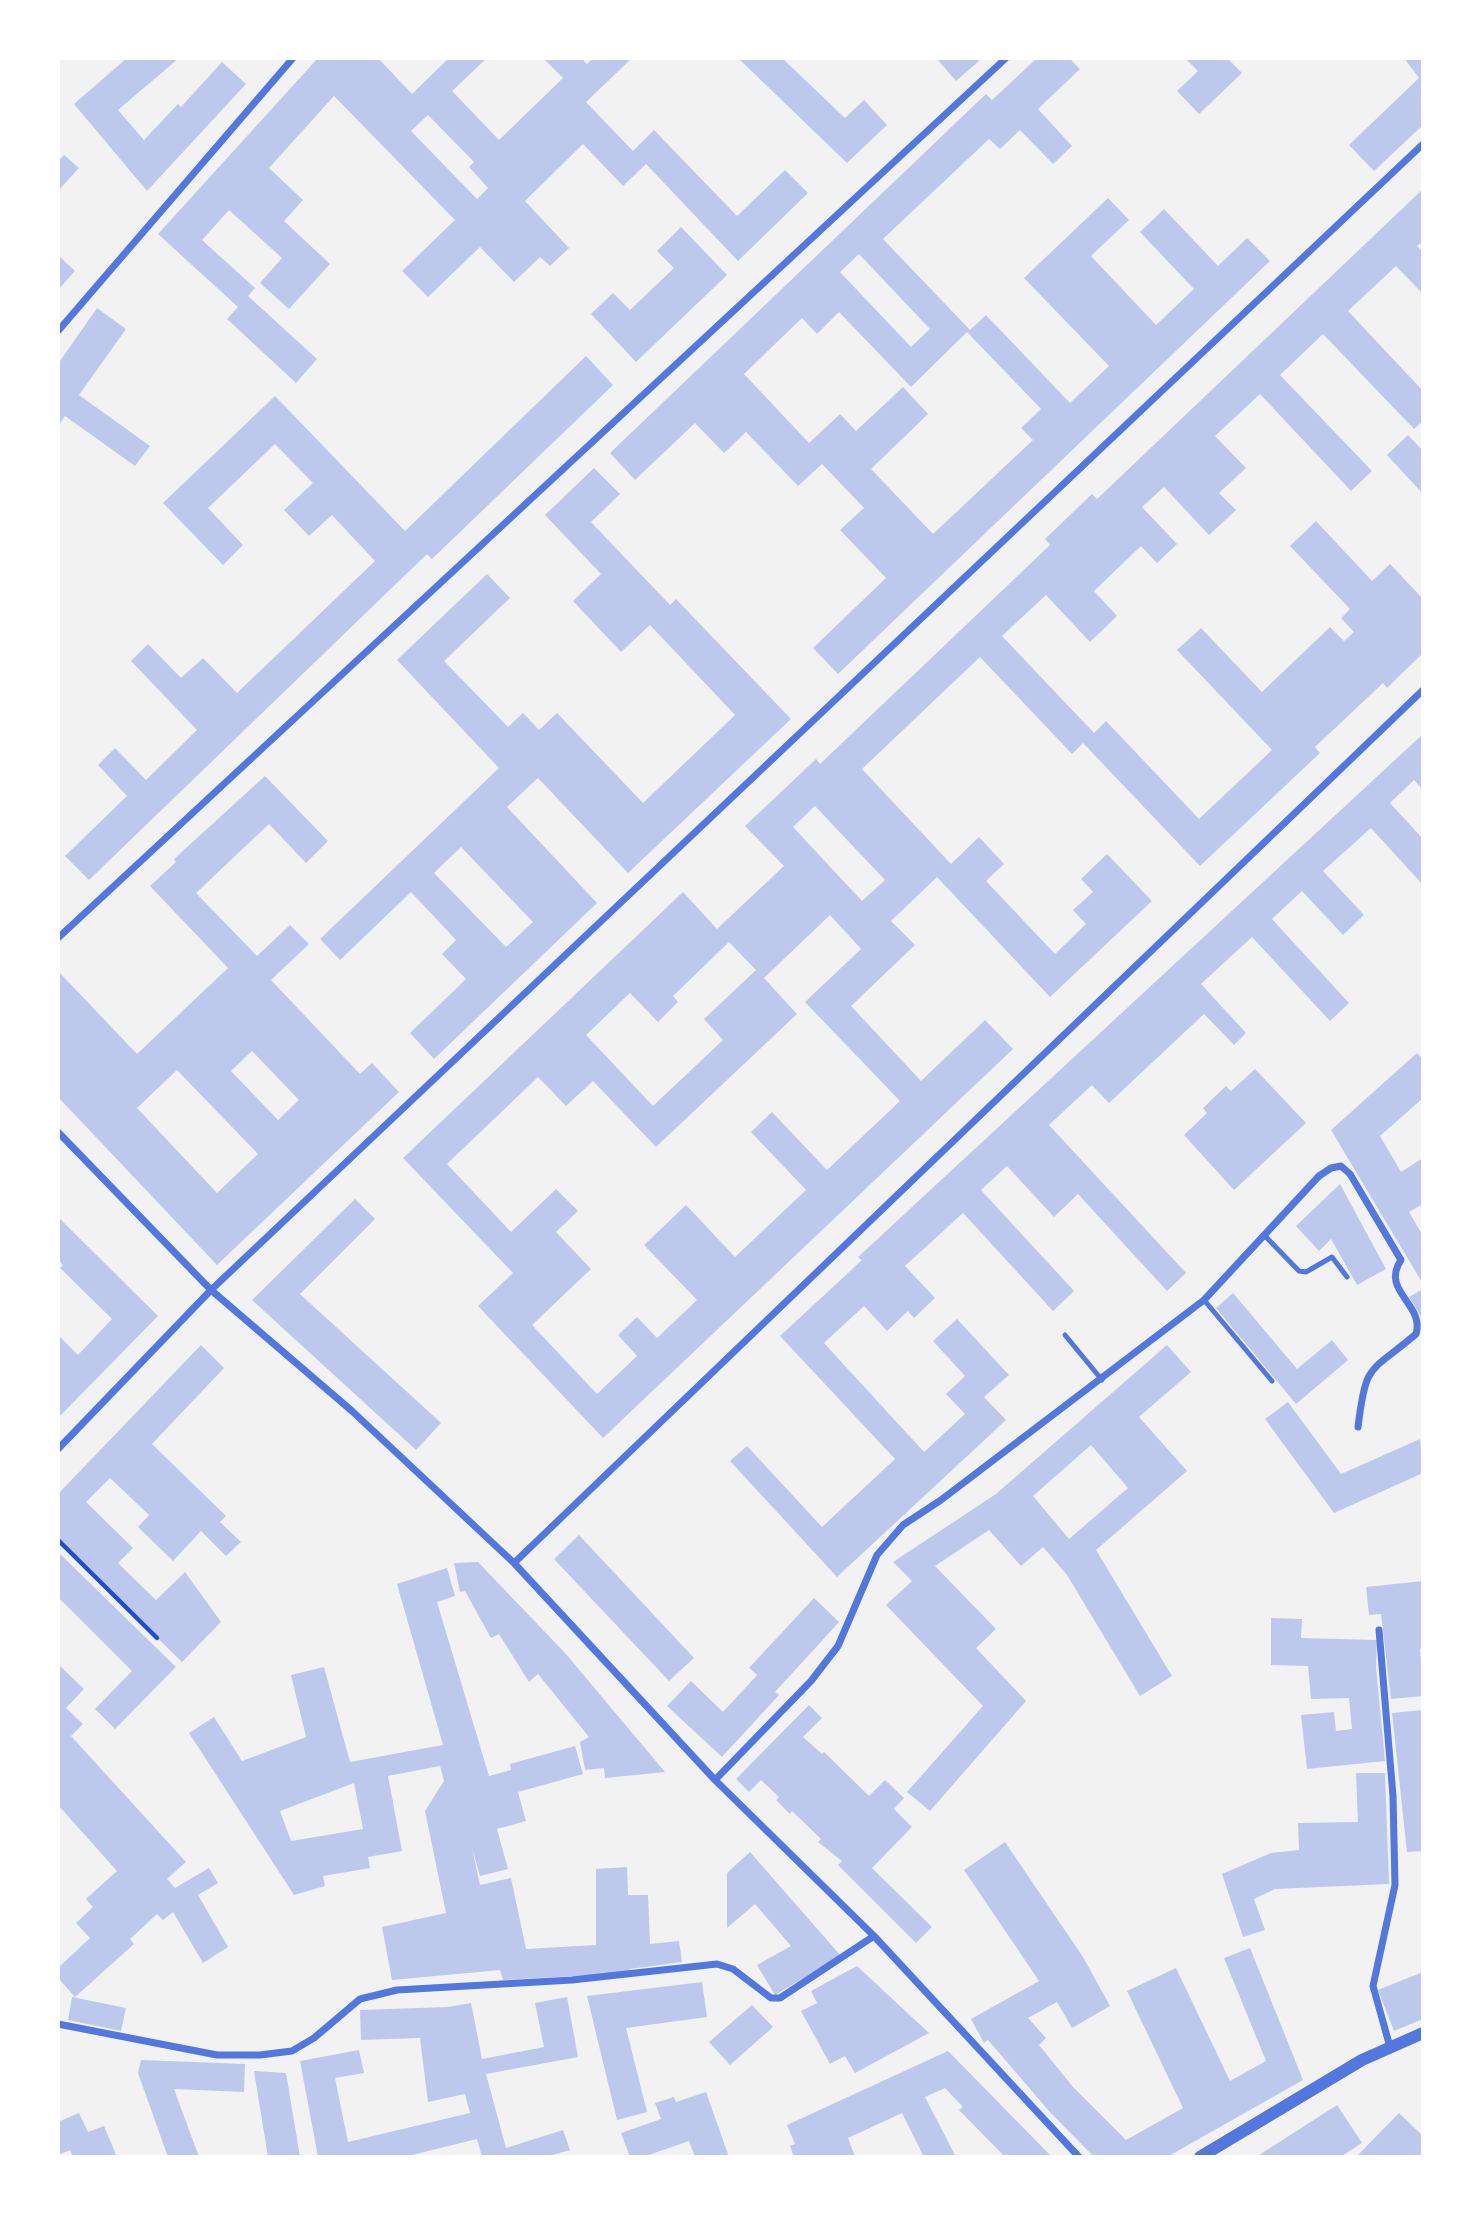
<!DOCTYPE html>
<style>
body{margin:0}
#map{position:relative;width:1481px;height:2215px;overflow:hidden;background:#f2f2f2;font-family:Cabin,sans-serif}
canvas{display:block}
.frame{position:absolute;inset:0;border:60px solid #fff;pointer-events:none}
</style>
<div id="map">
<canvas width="1481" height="2215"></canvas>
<div class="frame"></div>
</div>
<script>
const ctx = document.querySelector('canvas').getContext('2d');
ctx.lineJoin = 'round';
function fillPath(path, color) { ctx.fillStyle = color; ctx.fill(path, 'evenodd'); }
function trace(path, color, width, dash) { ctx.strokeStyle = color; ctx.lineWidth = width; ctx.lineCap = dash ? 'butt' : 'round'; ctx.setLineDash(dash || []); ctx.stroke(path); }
const building = new Path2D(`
 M127 58H179L118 110 144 140 178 104 181 107 222 62 246 84 147 191 74 104Z
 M318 58H378L412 94 449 58H487L452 91 499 140 563 78 543 58H581L587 64 593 58H632L586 102 633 151 654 130 737 216 785 170 808 193 738 261 646 164 623 186 583 144 525 201 569 248 550 266 540 257 514 282 480 247 428 297 402 271 455 220 334 96 269 168 303 200 284 221 330 264 289 309 260 283 282 258 229 210 202 240 255 288 248 296 317 359 296 383 227 319 238 307 158 234ZM428 115 474 162 469 167 488 188 477 199 411 131Z
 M738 58H782L845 118 864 100 887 125 847 163Z
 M936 58H976L979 61 956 81Z
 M1037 58H1069L1080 69 1038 109 1072 146 1053 164 1020 130 1000 149 989 139 883 239 970 330 986 315 1070 403 1109 366 1024 278 1108 198 1129 220 1091 256 1156 325 1194 289 1140 232 1164 209 1218 266 1247 238 1270 261 838 674 813 648 886 578 840 530 864 508 822 464 798 486 746 432 724 453 695 423 635 480 610 453 986 94 992 100ZM859 254 930 329 911 347 840 272ZM839 312 911 387 967 332 1041 409 1021 428 1033 440 933 534 871 469 928 414 903 387 856 431 840 414 809 443 744 374 802 318 817 334Z
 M1185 58H1227L1242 73 1199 114 1177 91 1198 71Z
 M1404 58H1423V125L1374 171 1349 145 1419 78Z
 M64 155 79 168 58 191V161Z
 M1423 189V241L1417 246 1423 252V294L1396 266 1348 311 1423 391V421L1414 429 1323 334 1280 375 1372 471 1351 491 1260 394 1215 436 1246 468 1219 493 1236 510 1209 535 1164 487 1142 507 1177 544 1157 563 1141 546 1094 591 1117 616 1090 642 1046 595 1002 636 1094 733 1106 721 1199 819 1272 750 1177 650 1201 628 1262 692 1330 627 1344 641 1354 632 1341 618 1350 609 1290 546 1316 521 1372 581 1390 564 1423 599V653L1387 688 1383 683 1315 747 1320 753 1200 866 1083 743 1072 754 980 657 862 769 951 864 979 837 1004 864 986 881 1055 954 1086 924 1073 910 1093 892 1081 879 1107 854 1152 901 1050 997 937 877 891 921 915 945 851 1006 921 1081 985 1020 1013 1049 603 1438 478 1306 513 1273 403 1158 683 892 717 929 784 866 745 826 816 759 820 764 1050 545 1045 539 1092 494 1097 499ZM815 806 885 880 862 901 793 827ZM830 915 861 949 805 1002 900 1101 827 1170 772 1112 751 1132 806 1190 735 1257 686 1205 644 1245 697 1300 657 1338 637 1317 618 1335 637 1356 597 1394 532 1325 591 1269 556 1232 578 1211 556 1189 511 1232 447 1164 538 1077 566 1106 593 1081 656 1147 797 1014 764 978ZM729 942 756 970 704 1019 723 1040 653 1106 586 1035 630 993 658 1022 678 1002 673 996Z
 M681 227 727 275 636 362 591 314 613 293 630 310 674 268 657 251Z
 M58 255 75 271 58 290Z
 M97 308 126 329 79 395 150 446 135 466 65 416 58 426V364Z
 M586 356 613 385 432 559 427 554 89 880 65 856 127 796 98 765 115 748 146 780 197 730 131 661 148 644 181 678 203 658 237 693 375 561 332 515 309 536 284 510 313 483 275 444 208 508 243 545 223 565 163 503 275 396 405 531Z
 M1408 435 1423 451V494L1387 455Z
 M594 468 620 494 591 522 670 605 676 599 791 719 628 873 538 778 507 807 597 903 434 1059 410 1033 466 979 442 954 456 940 411 892 340 960 320 939 499 768 397 660 487 574 510 598 444 661 508 727 523 713 539 730 557 713 643 803 735 715 650 625 621 652 573 601 601 574 545 515ZM461 847 533 922 506 947 434 873Z
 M1423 734V790L1414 780 1390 803 1423 839V885L1371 828 1323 871 1364 915 1343 935 1302 891 1272 919 1349 1003 1330 1021 1252 937 1201 984 1246 1033 1234 1045 1204 1014 1109 1103 1092 1085 1049 1125 1186 1273 1167 1291 1078 1194 1054 1217 1007 1166 981 1190 1074 1291 1053 1311 963 1213 905 1266 935 1298 914 1318 908 1311 887 1331 864 1306 824 1343 924 1452 965 1414 946 1394 965 1376 933 1341 957 1319 1009 1375 984 1397 1006 1420 837 1577 730 1461 747 1446 822 1527 895 1459 780 1336 862 1260 858 1257Z
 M265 776 328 841 306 863 269 824 196 893 257 956 290 925 309 944 271 980 360 1074 372 1063 399 1092 217 1265 58 1097V971L137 1054 228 968 150 886 176 862 174 859ZM252 1051 299 1100 278 1120 231 1071ZM177 1070 258 1154 217 1193 137 1108Z
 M1417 1053 1423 1060V1098L1380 1136 1401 1172 1423 1158V1204L1409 1212 1423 1236V1284L1331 1130Z
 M1255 1069 1306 1123 1234 1190 1184 1135 1207 1113 1203 1108 1226 1086 1231 1091Z
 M1340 1184 1386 1269 1357 1285 1331 1239 1319 1251 1296 1226Z
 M355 1199 375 1219 300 1294 441 1423 416 1450 252 1300Z
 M58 1217 158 1316 58 1418V1335L78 1355 112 1319 60 1268 63 1265 58 1259Z
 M1423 1289V1320L1409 1297Z
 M1233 1293 1297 1369 1332 1340 1348 1360 1296 1404 1216 1308Z
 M201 1345 224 1368 152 1444 226 1516 220 1522 241 1542 226 1556 201 1531 173 1561 138 1527 149 1515 110 1478 86 1502 133 1548 118 1563 156 1600 185 1572 221 1622 182 1662 58 1540V1494Z
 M1167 1345 1191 1372 1139 1417 1187 1471 1096 1550 1172 1676 1140 1696 1067 1575 1043 1547 1021 1566 989 1530 935 1566 996 1629 976 1648 1026 1701 930 1811 907 1792 983 1706 886 1605 912 1581 893 1562 996 1494ZM1091 1445 1128 1488 1069 1539 1033 1496Z
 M1288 1402 1341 1474 1420 1439 1423 1473 1334 1513 1265 1419Z
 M579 1535 694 1658 669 1681 554 1559Z
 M58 1552 176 1667 115 1729 95 1709 132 1671 58 1597Z
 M478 1562 565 1653 665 1772 605 1778 604 1768 585 1770 580 1742 589 1737 538 1674 529 1682 499 1634 491 1638 465 1591 460 1592 454 1563Z
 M447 1568 455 1596 437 1602 489 1776 511 1770 510 1764 575 1746 583 1774 518 1792 526 1821 497 1829 508 1869 480 1876 472 1848 480 1885 511 1878 526 1949 596 1945V1869L627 1867 628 1895H648L650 1944 679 1941 682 1962 630 1969V1973L503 1980 500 1970 392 1980 382 1927 446 1913 425 1811 444 1781 440 1766 388 1776 402 1851 368 1857 370 1868 323 1876 325 1886 294 1895 189 1733 214 1717 242 1761 306 1737 291 1675 324 1667 350 1762 443 1745 397 1584ZM354 1783 363 1829 291 1841 280 1811Z
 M1423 1581V1648L1420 1649 1423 1696 1391 1699 1381 1614 1369 1615 1366 1587Z
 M814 1598 839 1622 775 1692 779 1695 722 1757 667 1706 691 1681 723 1712 757 1675 749 1668Z
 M1271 1618 1302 1619 1301 1638 1377 1640 1376 1667 1385 1761 1307 1769 1301 1715 1334 1712 1336 1731 1352 1729 1349 1698 1311 1699 1308 1666 1271 1665Z
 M58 1664 84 1689 66 1708 83 1724 71 1736 186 1862 167 1879 175 1888 209 1868 218 1883 198 1895 228 1947 203 1963 173 1912 163 1920 157 1914 130 1939 134 1944 75 1997 58 1978V1968L90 1938 76 1923 93 1907 86 1899 117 1871 58 1805Z
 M809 1705 822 1718 803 1737 822 1754 824 1752 869 1796 885 1780 904 1798 894 1809 912 1827 872 1868 932 1927 916 1943 838 1865 842 1861 818 1842 821 1839 792 1811 790 1814 776 1800 779 1797 761 1780 749 1792 736 1779Z
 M1423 1710V1851L1407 1852 1392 1713Z
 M1356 1773H1385L1389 1884 1275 1889 1254 1899 1265 1930 1243 1937 1222 1874 1271 1853 1299 1850 1298 1823 1358 1822Z
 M1005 1842 1083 1957 1110 2006 1072 2028 1057 2002 1028 2018 1046 2038 1039 2045 1073 2087 1126 2140 1183 2108 1127 1991 1176 1968 1230 2081 1266 2061 1224 1958 1250 1948 1303 2080 1167 2157H1094L1049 2111 988 2040 984 2043 971 2019 1039 1981 964 1870Z
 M750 1852 841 1956 775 1995 757 1965 791 1946 755 1904 727 1928V1873Z
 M857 1966 929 2033 855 2073 845 2056 830 2064 801 2011 817 2003 811 1991Z
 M1423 1972V2019L1394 2031 1378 1990Z
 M702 1982 707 2017 626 2028 647 2112 617 2120 587 1996Z
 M72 1997 126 2008 121 2031 68 2020Z
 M567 1997 578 2057 486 2074 506 2148 563 2130 570 2150 546 2157H482L477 2139 412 2155V2157H318L300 2061 359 2050 364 2073 335 2078 348 2142 470 2113 465 2094 428 2102 420 2038 361 2040 360 2010 448 2007 471 2003 482 2059 544 2047 535 2003Z
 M752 2005 773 2027 730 2065 709 2042Z
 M948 2051 1052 2157H1005L959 2110 963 2107 945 2088 925 2097 956 2157H924L902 2113 848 2138 855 2157H794L790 2146 795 2144 787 2125Z
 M141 2060 245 2064 244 2092 174 2089 199 2157H168L138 2073Z
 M254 2071 286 2073 300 2157H268Z
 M706 2092 729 2157H695L689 2141 643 2157H630L621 2133 661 2119 655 2103 674 2097 676 2102Z
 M1337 2105 1362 2143 1340 2157H1256Z
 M79 2113 88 2132 104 2126 117 2157H73L70 2150 58 2155V2122Z
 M1399 2113 1423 2136V2157H1356Z`);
const path = new Path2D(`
 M58 1540 157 1638`);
const service = new Path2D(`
 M1264 1235 1299 1271 1306 1272 1332 1257 1347 1277
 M1204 1300 1272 1381
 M1065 1335 1102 1380`);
const minor = new Path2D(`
 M58 331 293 58
 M58 938 1006 58
 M58 1132 211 1290 352 1411 514 1563 715 1780 874 1936 1079 2157
 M58 1449 211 1290 1423 144
 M514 1563 1423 690
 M1379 1630 1393 1796 1395 1885 1373 1986 1390 2047
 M715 1780 811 1681 838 1646 877 1555 903 1525 941 1500 1204 1300 1319 1176 1331 1168 1341 1166 1350 1174 1401 1260C1380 1291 1425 1304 1416 1334 1369 1374 1366 1361 1358 1427
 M58 2024 217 2055H260L292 2051 314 2038 360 1999 397 1990 572 1980 717 1964 733 1969 771 1998H780L874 1936`);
const tertiary = new Path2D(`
 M1200 2157 1362 2060 1423 2033`);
fillPath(building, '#bdc9ec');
trace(path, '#1d4ed8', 4.5);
trace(service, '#5277de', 5);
trace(minor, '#5277de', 7);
trace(tertiary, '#5277de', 12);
</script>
